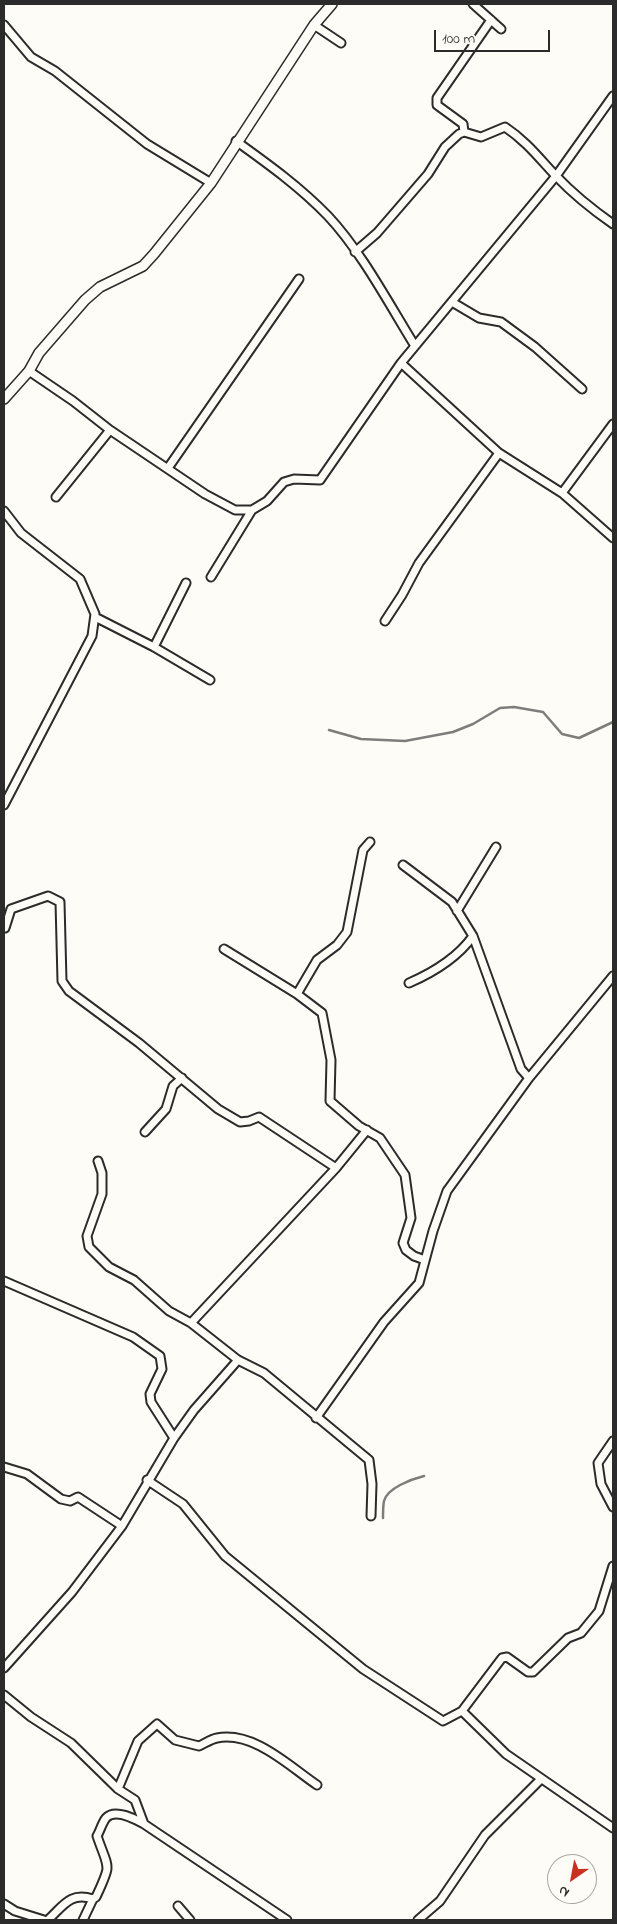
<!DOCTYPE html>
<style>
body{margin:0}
#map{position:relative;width:617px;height:1924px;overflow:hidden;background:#fdfcf7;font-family:"Indie Flower",sans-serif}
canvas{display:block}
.frame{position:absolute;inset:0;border:5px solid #2b2b2b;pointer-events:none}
.north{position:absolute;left:547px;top:1854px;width:50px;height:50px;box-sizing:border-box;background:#fdfcf7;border:1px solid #a9a8a5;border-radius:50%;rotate:213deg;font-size:14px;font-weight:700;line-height:20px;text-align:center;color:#2b2b2b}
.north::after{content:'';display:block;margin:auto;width:18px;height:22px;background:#c8321e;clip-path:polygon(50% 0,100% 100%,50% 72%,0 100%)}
.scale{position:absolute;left:434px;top:30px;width:116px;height:22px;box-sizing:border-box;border:2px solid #2b2b2b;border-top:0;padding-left:6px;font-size:15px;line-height:18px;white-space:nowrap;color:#2b2b2b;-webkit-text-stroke:4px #fdfcf7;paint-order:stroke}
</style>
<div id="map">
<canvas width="617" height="1924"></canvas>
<div class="frame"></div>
<div class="north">N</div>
<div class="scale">100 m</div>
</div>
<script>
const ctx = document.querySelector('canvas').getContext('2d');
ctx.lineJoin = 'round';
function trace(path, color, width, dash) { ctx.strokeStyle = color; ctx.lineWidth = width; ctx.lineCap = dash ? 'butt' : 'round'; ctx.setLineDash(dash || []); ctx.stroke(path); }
const stream = new Path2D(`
 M329 730 361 739 405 741 453 732 473 724 500 708 514 707 543 712 562 734 579 738 613 722
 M383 1518C383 1512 383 1506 384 1501 387 1488 412 1479 424 1476`);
const minor = new Path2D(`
 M473 4 501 29
 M4 25 31 57 55 71 147 144 211 183
 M314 25 341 43
 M464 132 463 124 437 105V98L491 20
 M236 141C268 164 300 187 328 216 361 251 389 304 415 346
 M355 252 377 233 428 174 445 147 459 134 464 132 481 137 505 127C526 141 539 158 556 176 573 194 593 210 613 224
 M452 302 479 318 501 322 535 347 582 389
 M401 363 499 453 562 493 613 538
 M29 371 73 401 110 430 205 494 235 510H252L267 501 284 482 294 479 320 480 401 363 556 176 613 96
 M168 468 299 279
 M562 493 613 424
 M56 497 110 430
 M4 511 21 533 80 579 95 614 92 636 4 805
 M211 577 252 510
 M95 617 154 647 210 680
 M385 621 402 595 419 563 499 453
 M154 647 186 583
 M403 865 452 902 473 936 521 1069 529 1078
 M457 911 496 847
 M5 928 11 909 48 896 60 902 62 981 69 991 139 1043 218 1109 240 1122 249 1121 259 1117 336 1168
 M224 949 297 994 322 1013 331 1060 330 1101 359 1126 380 1138 405 1175 411 1218 403 1243 406 1250 414 1256 425 1260
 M409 983C432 973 458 957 473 936
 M297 994 317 960 337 945 347 932 363 850 370 842
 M145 1132 166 1109 173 1086 182 1078
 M98 1161 102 1173V1194L87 1236 89 1247 109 1267 134 1280 169 1311 191 1323 238 1360 264 1373 369 1460 372 1484 371 1516
 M4 1281 133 1337 160 1356 162 1369 150 1394 151 1402 174 1438
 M191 1323 336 1168 367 1130
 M316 1418 384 1322 419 1283 433 1231 447 1191 529 1078 613 976
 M613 1441 598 1463 601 1484 613 1507
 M4 1467 27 1474 61 1499 70 1501 78 1497 122 1526
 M147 1480 183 1504 225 1556 363 1669 443 1721 462 1711 502 1658 507 1657 528 1672H533L568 1638 581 1633 599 1611 613 1566
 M4 1668 72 1592 122 1526 174 1438 194 1410 238 1360
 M4 1695 31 1717 71 1743 118 1789 135 1800 144 1824 287 1920
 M462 1711 506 1754 613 1828
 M118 1789 138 1741 157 1724 175 1740 199 1746C204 1744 211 1739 217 1738 254 1731 289 1766 317 1785
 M4 1904 15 1911 44 1920
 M178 1906 190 1920
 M48 1920C64 1905 70 1892 93 1899L96 1897C112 1862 109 1871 97 1836 100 1831 102 1823 106 1818 115 1808 135 1819 144 1824
 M83 1920 93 1899
 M418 1920 440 1901 485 1835 541 1779`);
const tertiary = new Path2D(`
 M4 399 29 371 39 353 85 300 100 287 143 266 154 254 211 183 314 25 332 4`);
trace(stream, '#7e7d7b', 2.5);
trace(minor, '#2b2b2b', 11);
trace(tertiary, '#2b2b2b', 12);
trace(minor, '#fdfcf7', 7);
trace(tertiary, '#fdfcf7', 9);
</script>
